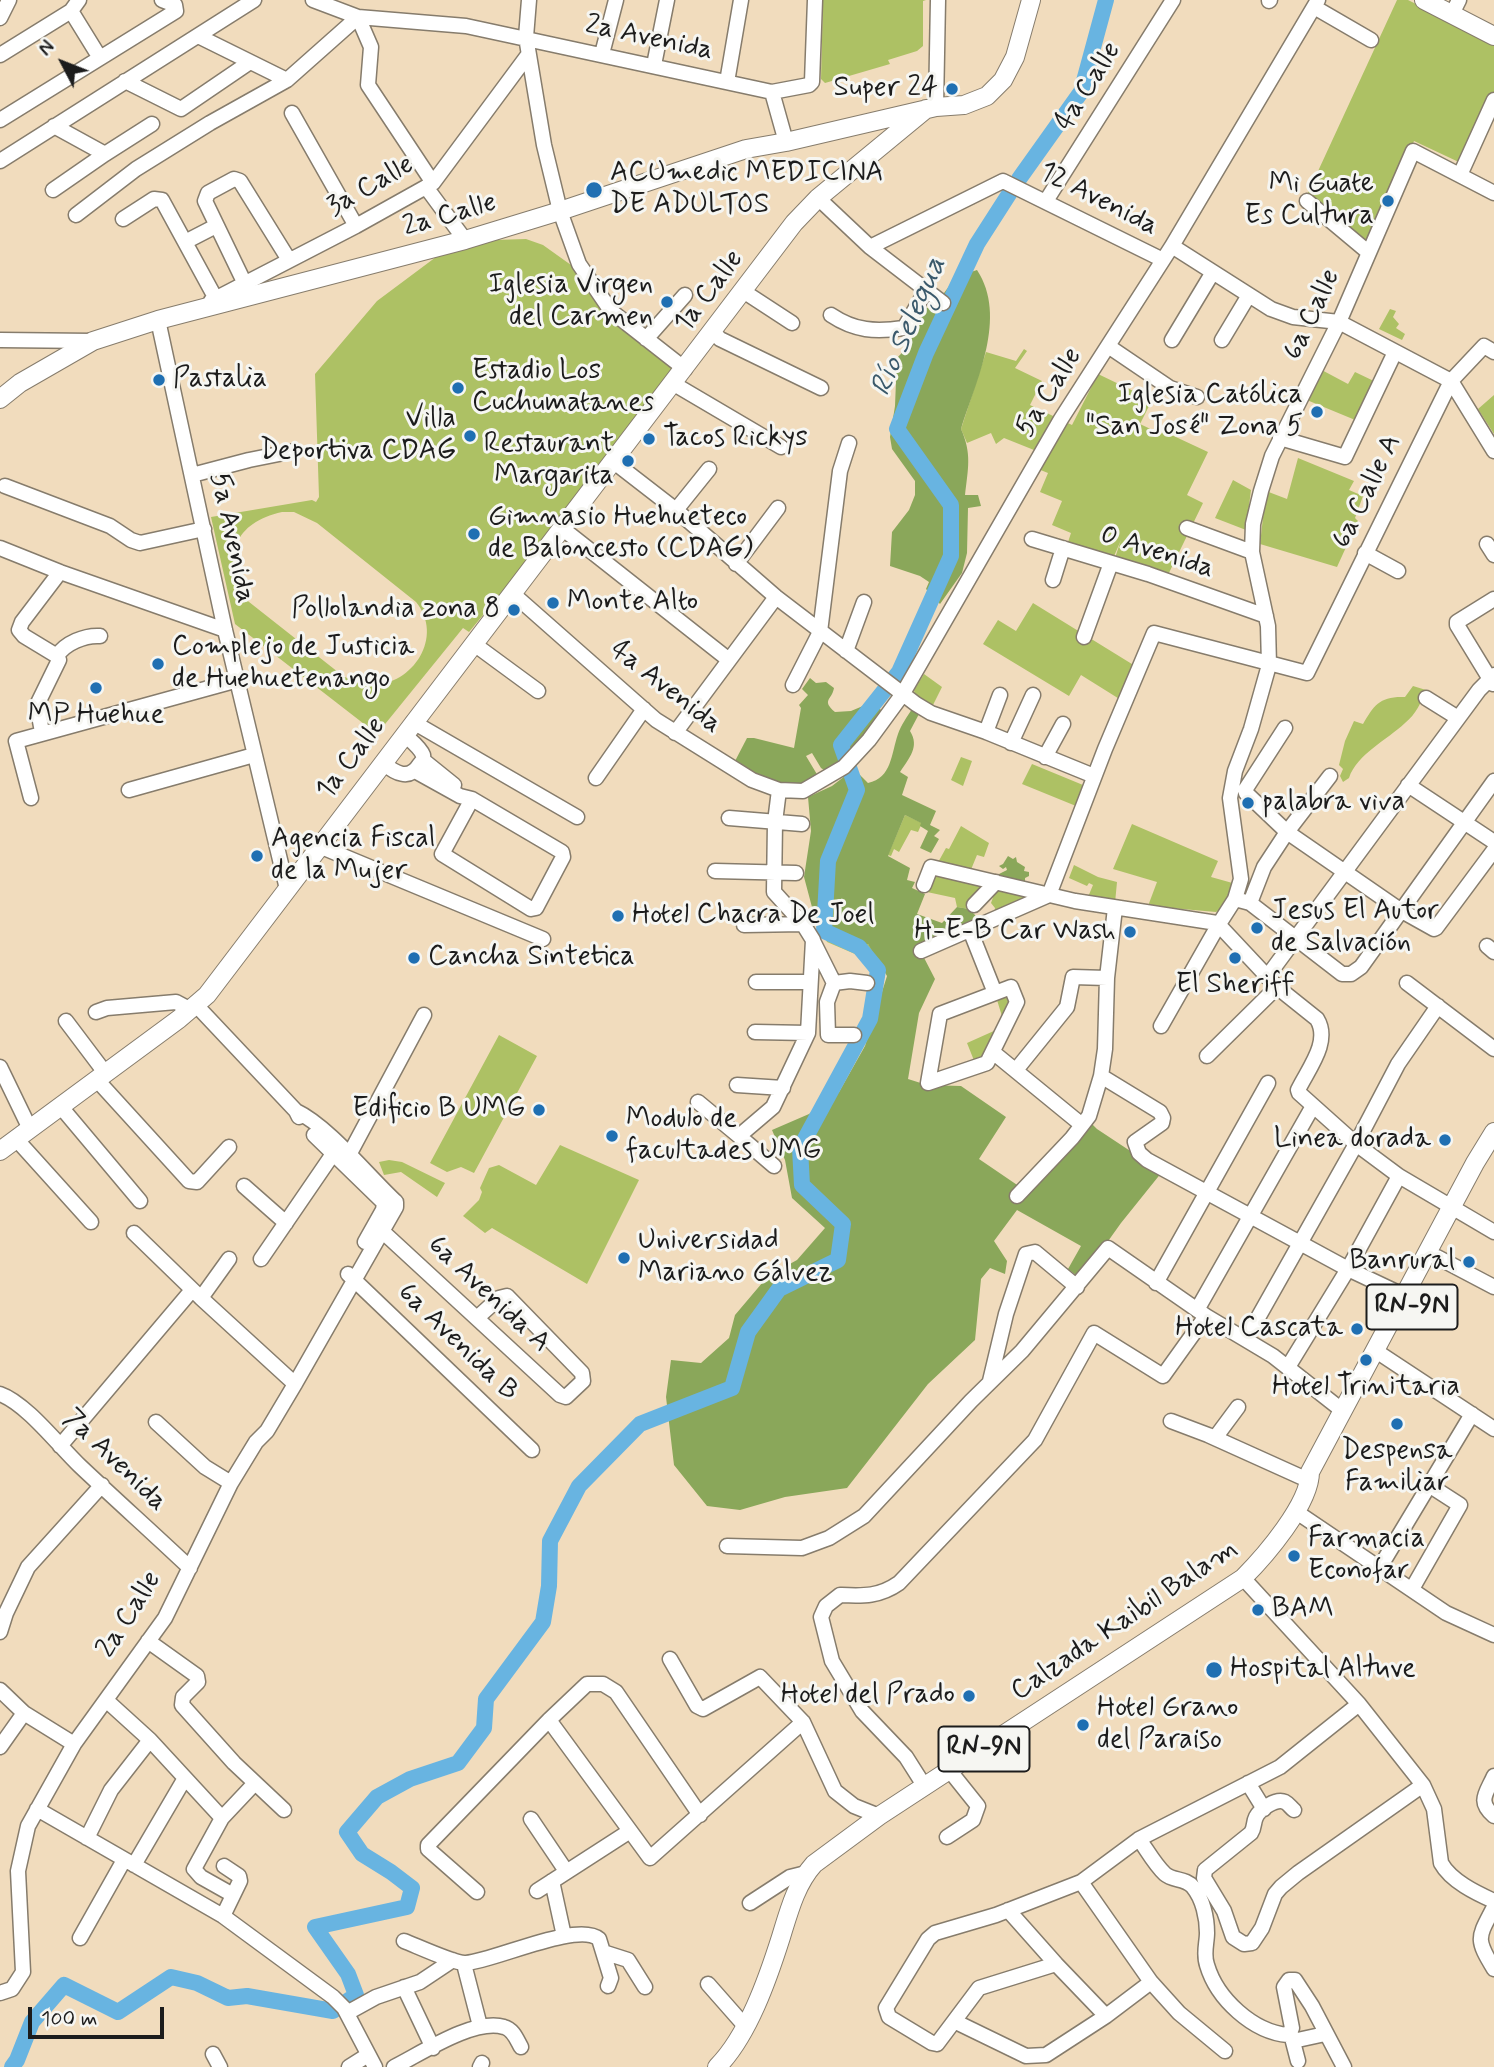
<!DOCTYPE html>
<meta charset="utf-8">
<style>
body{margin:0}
#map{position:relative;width:1494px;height:2067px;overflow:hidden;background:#f1dcbd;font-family:Mynerve,sans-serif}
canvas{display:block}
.north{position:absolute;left:28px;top:28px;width:70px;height:70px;-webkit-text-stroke:5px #f6f6f2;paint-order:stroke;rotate:312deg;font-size:19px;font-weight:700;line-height:28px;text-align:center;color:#1c1c1c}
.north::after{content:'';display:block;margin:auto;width:24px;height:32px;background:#1c1c1c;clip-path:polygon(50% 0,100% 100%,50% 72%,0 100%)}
.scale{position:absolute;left:28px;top:2007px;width:136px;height:32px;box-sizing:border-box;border:4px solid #1c1c1c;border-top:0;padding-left:9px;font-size:21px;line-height:24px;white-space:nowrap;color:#1c1c1c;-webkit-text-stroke:5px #f6f6f2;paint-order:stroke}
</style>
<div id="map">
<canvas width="1494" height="2067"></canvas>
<div class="north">N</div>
<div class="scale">100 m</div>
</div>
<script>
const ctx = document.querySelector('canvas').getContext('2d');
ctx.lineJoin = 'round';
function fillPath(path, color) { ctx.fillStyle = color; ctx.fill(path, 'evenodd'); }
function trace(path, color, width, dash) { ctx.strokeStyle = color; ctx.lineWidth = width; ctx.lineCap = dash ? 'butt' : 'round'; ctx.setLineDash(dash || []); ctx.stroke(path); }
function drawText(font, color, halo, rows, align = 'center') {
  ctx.font = font + ' Mynerve,sans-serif'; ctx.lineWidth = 6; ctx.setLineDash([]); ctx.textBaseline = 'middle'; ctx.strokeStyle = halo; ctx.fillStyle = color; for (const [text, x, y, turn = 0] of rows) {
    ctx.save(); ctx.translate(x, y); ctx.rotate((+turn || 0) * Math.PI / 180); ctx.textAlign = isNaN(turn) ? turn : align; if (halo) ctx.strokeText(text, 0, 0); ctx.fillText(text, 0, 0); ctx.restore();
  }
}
const green = new Path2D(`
 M823 0H926L923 1V46L917 51 888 60 890 64 825 83 821 79Z
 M1397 0H1408L1494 43V92L1463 164 1414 141 1370 243 1307 195Z
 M526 239 543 245 578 270 611 312 680 361 555 528 469 632 463 628 377 734 235 624 211 517 312 500 316 502 319 497 315 374 377 301 436 257 494 240ZM282 512H294L317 523 416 602C445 637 412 687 369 685 360 685 351 680 343 676L244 598C221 557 235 522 282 512Z
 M1390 309 1396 311 1393 317 1399 324 1396 328 1405 334 1402 340 1379 329Z
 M1024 349 1027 351 1015 368 1042 381 1030 405 1072 425 1098 374 1152 400 1140 424 1161 434 1163 431 1208 452 1187 495 1203 503 1166 579 1114 561 1121 540 1112 561 1068 542 1071 533 1052 525 1062 501 1040 492 1048 473 1033 467 1039 452 1004 438 996 444 991 433 967 443 961 429 986 352 1016 361Z
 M1318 368 1348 384 1355 372 1378 383 1360 422 1302 398Z
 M1494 395V434L1478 409Z
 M1298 458 1354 481 1349 490 1363 496 1355 518 1358 521 1337 567 1260 544 1266 491 1287 499Z
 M1233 480 1251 490 1246 530 1215 518Z
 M1033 603 1140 669 1121 700 1081 675 1069 696 983 644 998 620 1016 631Z
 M924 674 942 687 933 705 915 696 914 690Z
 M1413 686 1426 690C1421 703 1416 714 1405 723 1387 740 1357 754 1349 778L1343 782 1340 776 1343 769 1339 765 1345 741 1354 721 1363 724C1374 705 1380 696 1405 697Z
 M961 757 972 761 963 786 951 780Z
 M1032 764 1083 785 1076 806 1022 784Z
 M851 769 858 777 868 944 886 968 878 1013 828 1105 797 1147 816 1105 831 1088 859 1036 867 1011 875 970 862 957 827 942 821 930 825 863 854 789 847 771Z
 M905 815 922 823 918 832 911 830 899 852 894 849 891 856 888 855Z
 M1132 824 1218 861 1211 877 1236 884 1227 905 1216 912 1148 906 1157 882 1113 869Z
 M961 826 989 843 984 857 977 855 970 872 936 866 946 848 949 849Z
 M1074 865 1098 877 1117 882 1115 903 1088 897 1093 885 1089 883 1087 886 1069 878Z
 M935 871 991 885 969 909 957 907 955 898 927 892Z
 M996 889 1036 897 994 915 995 908 991 903Z
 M1019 992 1024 1001 991 1063 977 1068 967 1043 1005 1026 997 1000Z
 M499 1035 537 1056 474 1173 461 1167 447 1172 430 1163Z
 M560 1145 639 1180 587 1284 492 1228 485 1233 463 1216 479 1200 482 1192 480 1188 489 1168 499 1165 536 1185Z
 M389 1160 402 1162 445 1183 437 1197 401 1172 384 1175 379 1162Z`);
const forest = new Path2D(`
 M977 270C1008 317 976 381 961 429 972 454 968 468 965 495H978L981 506 968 508 967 553 962 573 940 604 926 589 929 582 920 576 890 566 892 532 909 510 915 495V481L892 449 890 437 895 406 896 381 893 361C908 350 914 335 909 317L924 307 932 309 956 277Z
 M810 678 816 683 826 682 834 688C832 700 821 700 835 712L851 711 870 703 883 711 854 752 827 772 821 768 812 753 806 756 818 776 797 785 777 782 760 777 734 763 747 738H754L794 748 801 708 799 705 808 695 802 689Z
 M912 709 919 714 910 731C920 747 909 758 900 772L908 777 902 795 936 811 930 825 940 830 934 836 939 839 931 853 920 848 928 831 920 826 921 823 905 815 888 856 910 868 907 880 915 882 912 888 925 894 917 914 942 923 957 907 969 909 977 917 974 924 920 950 935 979 919 1013 908 1079 927 1085 961 1086 1006 1117 979 1159 1026 1191 1079 1141 1077 1128 1088 1120 1097 1129 1162 1172 1121 1223 1081 1279 1068 1269 1081 1246 1017 1210 994 1241 1007 1261 1005 1274 990 1268 981 1279 975 1340 928 1384 847 1488 785 1497 740 1510 707 1506 674 1465 666 1397 671 1360 701 1363 729 1338 735 1315 768 1276 797 1260 825 1228 792 1198 785 1160 772 1130 809 1114 839 1092 865 1046 887 976 868 944 833 943 817 926 804 877 811 831 808 797 832 786 854 769 868 783C892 778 891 754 898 734 901 725 907 717 912 709Z
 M1008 856 1013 859 1016 857 1017 862 1025 867 1024 871 1029 872V876L1025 878V882L995 876 1007 870 1006 867 1003 869 999 866 1003 864Z`);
const river = new Path2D(`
 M1019 179 1081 92 1106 0
 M12 2067 17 2060 32 2022 64 1985 118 2012 171 1977 197 1983 228 1998 247 1996 333 2011 356 1995 348 1974 315 1927 407 1907 412 1888 391 1872 362 1854 347 1832 377 1797 410 1779 458 1763 484 1728 486 1699 543 1622 549 1586 550 1541 579 1486 640 1424 732 1388 748 1332 779 1289 838 1260 843 1224 802 1185 800 1148 870 1019 878 970 859 947 824 931 828 861 857 790 841 745 899 672 951 556V505L897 429 926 353 977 244 1011 191`);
const minor = new Path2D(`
 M313 0 358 17 466 26 772 92 809 85 812 82 815 0
 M529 0 526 37 544 145 560 211 579 264 611 311 685 369
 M1269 1 1270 0
 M1314 7 1371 40
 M71 11 100 58
 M1452 14 1459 0
 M0 18 9 0
 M198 36 287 80
 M602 54 616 0
 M0 55 71 11 79 0
 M654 65 667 0
 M125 81 181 109 250 62
 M727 82 741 0
 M772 92 786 142
 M936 107 938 0
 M292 113 356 226
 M0 120 176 11 175 5 162 0
 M54 126 105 154 152 124
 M0 161 254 0
 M1460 175 1494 100
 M426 187 465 240
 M53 190 105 154
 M818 198 870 247 943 303
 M1046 201 1173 0
 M1307 201 1368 252
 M76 215 136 169 210 123 287 80 358 17 371 47 368 85 433 183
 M123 219 154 199 162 200 216 299
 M185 242 216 226
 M1172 246 1271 309 1293 317 1339 322 1451 381 1494 451
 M870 247 1003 181 1163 260
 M245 284 205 201 208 193 234 179 240 181 289 260
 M743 291 792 323
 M211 301 356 226 433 183 528 55
 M831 315C855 331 875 332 904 328L927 289
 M158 320 225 630 287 889
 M713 332 720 339 821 388
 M646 339 685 295
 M0 340 93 341
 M1172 340 1213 272
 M1222 340 1249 295
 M1108 346 1170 388 1197 397
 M674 384 781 447
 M1280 438 1345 457 1395 352
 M614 462 676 510 776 597 916 704 931 713 986 732 1094 776
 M192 475 249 460 294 451
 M5 486 110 526 131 540 140 543 204 529
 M676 510 709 469
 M1187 528 1252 552
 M563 529 729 660
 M1032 539 1148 574 1266 616
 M1487 544 1494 555
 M0 548 60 572 225 630
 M1365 553 1398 571
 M736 564 778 508
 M1053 580 1063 548
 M512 593 656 720 752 780 779 790 803 791 844 767 869 740 902 695 1061 419 1172 246 1318 0
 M1084 637 1111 563
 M474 644 538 691
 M846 651 864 602
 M57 656C65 643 85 635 100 636
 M1493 684 1457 625V622L1494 599
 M793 685 820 632 840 471 849 443
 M1426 698 1458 718
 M413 722 577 817
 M1285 728 1245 790 1246 793 1287 832 1400 910 1434 929 1436 928 1494 850
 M42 732 37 705 59 660 57 656 24 636 19 630 22 622 60 572
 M986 732 1000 695
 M675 733 776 597
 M1011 743 1033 695
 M1045 757 1063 724
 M423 760 454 785
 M383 763C395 773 409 781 419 765 422 761 424 760 423 755 420 747 410 740 404 734
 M415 771 460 796 472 799 562 852 563 857 536 908 531 909 442 854 472 799
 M596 778 644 709
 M1408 785 1494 842
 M129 790 254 755
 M31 798 16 741 238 680
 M729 818 802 824
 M319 846 543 939
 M715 871 796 873
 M924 885 931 867 1075 901 1217 923 1277 987 1317 1019C1331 1042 1308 1069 1298 1090L1299 1093 1356 1144 1399 1176 1494 1232
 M1235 899 1250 903 1342 974H1351L1361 967 1494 781
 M1250 903 1264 867 1287 832 1330 776
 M974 905 996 882
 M744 925 803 924
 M970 930 995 993
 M813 941 834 983 827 1002 828 1035H854
 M1487 946 1494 952
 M921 951 1049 895 1105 749 1154 633 1307 673 1451 381 1484 346 1494 352
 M1267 977 1479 690 1494 675
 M756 982H809
 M834 983 850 981 867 983
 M1407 983 1494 1049
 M1011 987 1017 1002 987 1063 928 1083 940 1014Z
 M196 1005 296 1111 299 1117
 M96 1012 107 1008 176 1002 191 1010
 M66 1021 106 1074
 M1161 1026 1219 924 1235 899 1241 879 1230 798 1235 771 1251 729 1269 665 1268 626 1252 552 1253 524 1261 491 1272 456 1339 322 1413 151 1494 193
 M755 1032 808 1033
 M994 1053 1082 1125
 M1207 1056 1277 987
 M0 1067 30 1129
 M1016 1070 1067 1007 1073 977 1107 978
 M1101 1076 1160 1112 1163 1118 1162 1123 1135 1142 1139 1153 1147 1160 1348 1269 1405 1296
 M97 1080 189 1181 197 1182 229 1147
 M737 1085 783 1088
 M698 1102 739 1136 773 1107 808 1033 813 940 803 924 774 892 775 822 779 790
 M61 1107 140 1201
 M314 1135 384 1203 383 1210 365 1242
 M739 1136 774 1166
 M17 1140 91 1222
 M349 1155 424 1015
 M244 1186 286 1223
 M1017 1196 1072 1138 1089 1116 1101 1076 1105 1049 1107 978 1115 908
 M382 1231 560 1395 566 1397 583 1381 582 1373 507 1296 499 1298 478 1317
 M134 1233 201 1298 295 1384
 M1437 1257 1494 1287
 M261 1259 337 1148
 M348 1274 532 1450
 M1156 1283 1268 1083
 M201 1298 229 1259
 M1197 1310 1313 1106
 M1246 1339 1356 1144 1398 1064 1438 1006
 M1376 1351 1494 1429
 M1288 1367 1348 1269 1399 1176
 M990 1381 1006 1314 1026 1254 1035 1252 1077 1287
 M0 1394C26 1403 59 1446 80 1466 116 1500 154 1534 190 1568
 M1171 1421 1208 1435 1310 1481
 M156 1422 205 1467 231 1483
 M1215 1438 1238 1407
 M60 1446 192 1290
 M1295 1511 1446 1613 1494 1635
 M727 1546 802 1548 829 1538 864 1516 971 1401 1022 1351 1108 1248 1206 1316 1273 1356 1343 1411
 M1380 1567 1472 1414
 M1243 1578 1359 1704 1423 1785 1434 1809 1441 1863C1451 1881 1476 1893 1494 1901
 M1412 1589 1460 1505 1429 1485
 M0 1632 6 1613 28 1567 102 1485
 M148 1641 197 1676 198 1682 183 1697 182 1705 234 1763 284 1810
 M670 1659 697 1706 703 1709 760 1677 803 1722 835 1791 854 1806 879 1816
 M0 1690 24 1713 74 1744
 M106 1700 150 1740 222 1818
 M549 1720 650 1858 803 1722
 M0 1747 24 1713
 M1494 1776C1486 1794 1477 1801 1494 1816
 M1248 1783 1264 1809
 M925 1787 906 1757 862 1711 832 1661 821 1617 826 1606 840 1595C863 1596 879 1597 899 1583L1035 1440 1094 1333 1163 1376 1206 1316
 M37 1809 223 1916 333 1997 344 2008 375 2067
 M1294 1810C1291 1808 1289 1804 1285 1802 1276 1798 1260 1809 1256 1817 1253 1823 1255 1827 1251 1833L1205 1870 1204 1878 1224 1911 1233 1937 1244 1944 1252 1943 1262 1928 1275 1894 1281 1887 1298 1873 1423 1785
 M531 1819 566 1871
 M947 1837 973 1820 978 1806 950 1771
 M87 1838 111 1790 150 1740
 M1139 1839C1147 1850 1155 1865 1165 1874 1173 1881 1186 1878 1193 1887 1203 1899 1207 1918 1207 1933 1207 1943 1203 1954 1207 1965 1217 1999 1253 2032 1288 2035L1292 2028 1284 1987 1289 1980H1295L1312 2006 1344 2067
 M134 1865 185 1778
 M552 1881 564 1936
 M1081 1882 1151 1982 1179 2013 1225 2051
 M537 1891 630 1831
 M477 1892 428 1849V1845L549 1720 587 1684H603L616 1692 700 1815
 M233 1895 201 1877 194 1869 222 1818 255 1783
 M750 1903 790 1877 806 1873
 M1494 1907C1478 1938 1475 1938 1494 1969
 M1008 1910 1056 1964 1106 2016
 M223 1916 240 1881 239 1876 224 1866
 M80 1938 124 1860
 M404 1941C417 1946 456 1964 466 1963 494 1961 578 1921 599 1939L611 1978 608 1986
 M603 1952 628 1960 645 1987
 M464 1964 480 2026
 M1056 1964 979 1988 937 2044 932 2043 889 2017 886 2008 928 1939 935 1933 996 1915 1081 1882 1139 1839 1280 1767 1359 1704
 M708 1984 745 2026
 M404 1987 433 2048
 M0 1993 12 1989 23 1972 18 1871 28 1826 74 1744 165 1618 231 1483 256 1442 267 1431 295 1384 396 1207V1202C368 1176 328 1126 296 1111
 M347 2013 376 1997 420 1982 453 1960
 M956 2022 1026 2056 1046 2055 1106 2016 1151 1982
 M1291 2034 1298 2061
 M1293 2041 1325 2034
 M213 2054 220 2067
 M349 2067 368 2055
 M394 2067C422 2053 474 2018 504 2027 513 2029 517 2040 521 2047
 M480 2067 482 2063`);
const major = new Path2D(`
 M1424 0 1494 36
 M0 399 20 383 93 341 158 320 465 240 560 211 746 149 786 142 936 107 964 105 987 96 1003 80 1015 57 1031 0
 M0 1151 179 1019 207 995 794 223 818 198 926 109
 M717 2067C748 2036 768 1978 781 1937 789 1911 796 1884 814 1864L879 1816 1243 1578C1265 1556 1310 1504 1310 1472L1475 1163 1494 1132`);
const markers = [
 [952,89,7,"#1f6fb2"],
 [594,190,9,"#1f6fb2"],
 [1388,201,7,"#1f6fb2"],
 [667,302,7,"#1f6fb2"],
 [159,380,7,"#1f6fb2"],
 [458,388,7,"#1f6fb2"],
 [1317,412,7,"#1f6fb2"],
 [470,436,7,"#1f6fb2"],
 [649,439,7,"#1f6fb2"],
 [628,461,7,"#1f6fb2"],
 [474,534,7,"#1f6fb2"],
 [553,603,7,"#1f6fb2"],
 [514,610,7,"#1f6fb2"],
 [158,664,7,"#1f6fb2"],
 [96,688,7,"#1f6fb2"],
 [1248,803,7,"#1f6fb2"],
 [257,856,7,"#1f6fb2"],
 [618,916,7,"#1f6fb2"],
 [1257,928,7,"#1f6fb2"],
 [1130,932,7,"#1f6fb2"],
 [414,958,7,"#1f6fb2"],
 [1235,958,7,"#1f6fb2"],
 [539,1110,7,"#1f6fb2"],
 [612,1136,7,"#1f6fb2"],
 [1445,1140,7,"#1f6fb2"],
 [624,1258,7,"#1f6fb2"],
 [1469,1262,7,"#1f6fb2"],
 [1357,1329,7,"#1f6fb2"],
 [1366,1360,7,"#1f6fb2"],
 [1397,1424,7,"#1f6fb2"],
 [1294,1556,7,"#1f6fb2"],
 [1258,1610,7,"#1f6fb2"],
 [1214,1670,9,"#1f6fb2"],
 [969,1696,7,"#1f6fb2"],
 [1083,1725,7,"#1f6fb2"]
];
const shields = [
 [1412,1307,91],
 [984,1749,91]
];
const shieldNames = [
 ["RN-9N",1412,1307],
 ["RN-9N",984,1749]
];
const streetNames = [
 ["2a Avenida",649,39,12],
 ["4a Calle",1089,87,-58],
 ["3a Calle",371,187,-30],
 ["12 Avenida",1098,200,27],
 ["2a Calle",450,216,-16],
 ["1a Calle",710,292,-53],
 ["6a Calle",1313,315,-65],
 ["5a Calle",1050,393,-58],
 ["6a Calle A",1368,492,-64],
 ["5a Avenida",231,538,78],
 ["0 Avenida",1157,553,18],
 ["4a Avenida",665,688,38],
 ["1a Calle",352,759,-53],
 ["6a Avenida A",488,1295,43],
 ["6a Avenida B",457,1343,44],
 ["7a Avenida",114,1461,44],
 ["2a Calle",130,1615,-58],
 ["Calzada Kaibil Balam",1125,1621,-34]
];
const poiNames = [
 ["Super 24",938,89,"right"],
 ["ACUmedic MEDICINA",610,174],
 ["DE ADULTOS",610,206],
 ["Mi Guate",1374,185,"right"],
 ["Es Cultura",1374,217,"right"],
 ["Iglesia Virgen",653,286,"right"],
 ["del Carmen",653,318,"right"],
 ["Estadio Los",472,372],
 ["Cuchumatanes",472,404],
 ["Pastalia",173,380],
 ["Iglesia Católica",1303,396,"right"],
 ["\"San José\" Zona 5",1303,428,"right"],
 ["Villa",456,420,"right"],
 ["Deportiva CDAG",456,452,"right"],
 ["Tacos Rickys",663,439],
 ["Restaurant",614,445,"right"],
 ["Margarita",614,477,"right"],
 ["Gimnasio Huehueteco",488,518],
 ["de Baloncesto (CDAG)",488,550],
 ["Monte Alto",567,603],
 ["Pollolandia zona 8",500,610,"right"],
 ["Complejo de Justicia",172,648],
 ["de Huehuetenango",172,680],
 ["MP Huehue",96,716,"center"],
 ["palabra viva",1262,803],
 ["Agencia Fiscal",271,840],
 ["de la Mujer",271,872],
 ["Jesus El Autor",1271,912],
 ["de Salvación",1271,944],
 ["Hotel Chacra De Joel",632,916],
 ["H-E-B Car Wash",1116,932,"right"],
 ["Cancha Sintetica",428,958],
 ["El Sheriff",1235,986,"center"],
 ["Edificio B UMG",525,1110,"right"],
 ["Modulo de",626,1120],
 ["facultades UMG",626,1152],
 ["Linea dorada",1431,1140,"right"],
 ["Universidad",638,1242],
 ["Mariano Gálvez",638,1274],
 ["Banrural",1455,1262,"right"],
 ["Hotel Cascata",1343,1329,"right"],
 ["Hotel Trinitaria",1366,1388,"center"],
 ["Despensa",1397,1452,"center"],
 ["Familiar",1397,1484,"center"],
 ["Farmacia",1308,1540],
 ["Econofar",1308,1572],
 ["BAM",1272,1610],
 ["Hospital Altuve",1230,1670],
 ["Hotel del Prado",955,1696,"right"],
 ["Hotel Grano",1097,1709],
 ["del Paraiso",1097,1741]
];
const waterNames = [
 ["Río Selegua",910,327,-67]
];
fillPath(green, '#adc164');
fillPath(forest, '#8aa75a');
trace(river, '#68b4e1', 16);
trace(minor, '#867c6c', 17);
trace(major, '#867c6c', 20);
trace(minor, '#fff', 14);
trace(major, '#fff', 18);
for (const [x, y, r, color] of markers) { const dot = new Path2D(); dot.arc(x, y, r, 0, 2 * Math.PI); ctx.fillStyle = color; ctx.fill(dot); trace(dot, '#f6f6f2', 2.5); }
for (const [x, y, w] of shields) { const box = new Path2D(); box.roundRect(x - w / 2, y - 22.5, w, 45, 5); ctx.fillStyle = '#f6f6f2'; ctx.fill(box); trace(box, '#1c1c1c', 2); }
drawText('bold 26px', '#1c1c1c', null, shieldNames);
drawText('28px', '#1c1c1c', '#f6f6f2', streetNames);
drawText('28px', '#1c1c1c', '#f6f6f2', poiNames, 'left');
drawText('italic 30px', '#3a596b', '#f6f6f2', waterNames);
</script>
